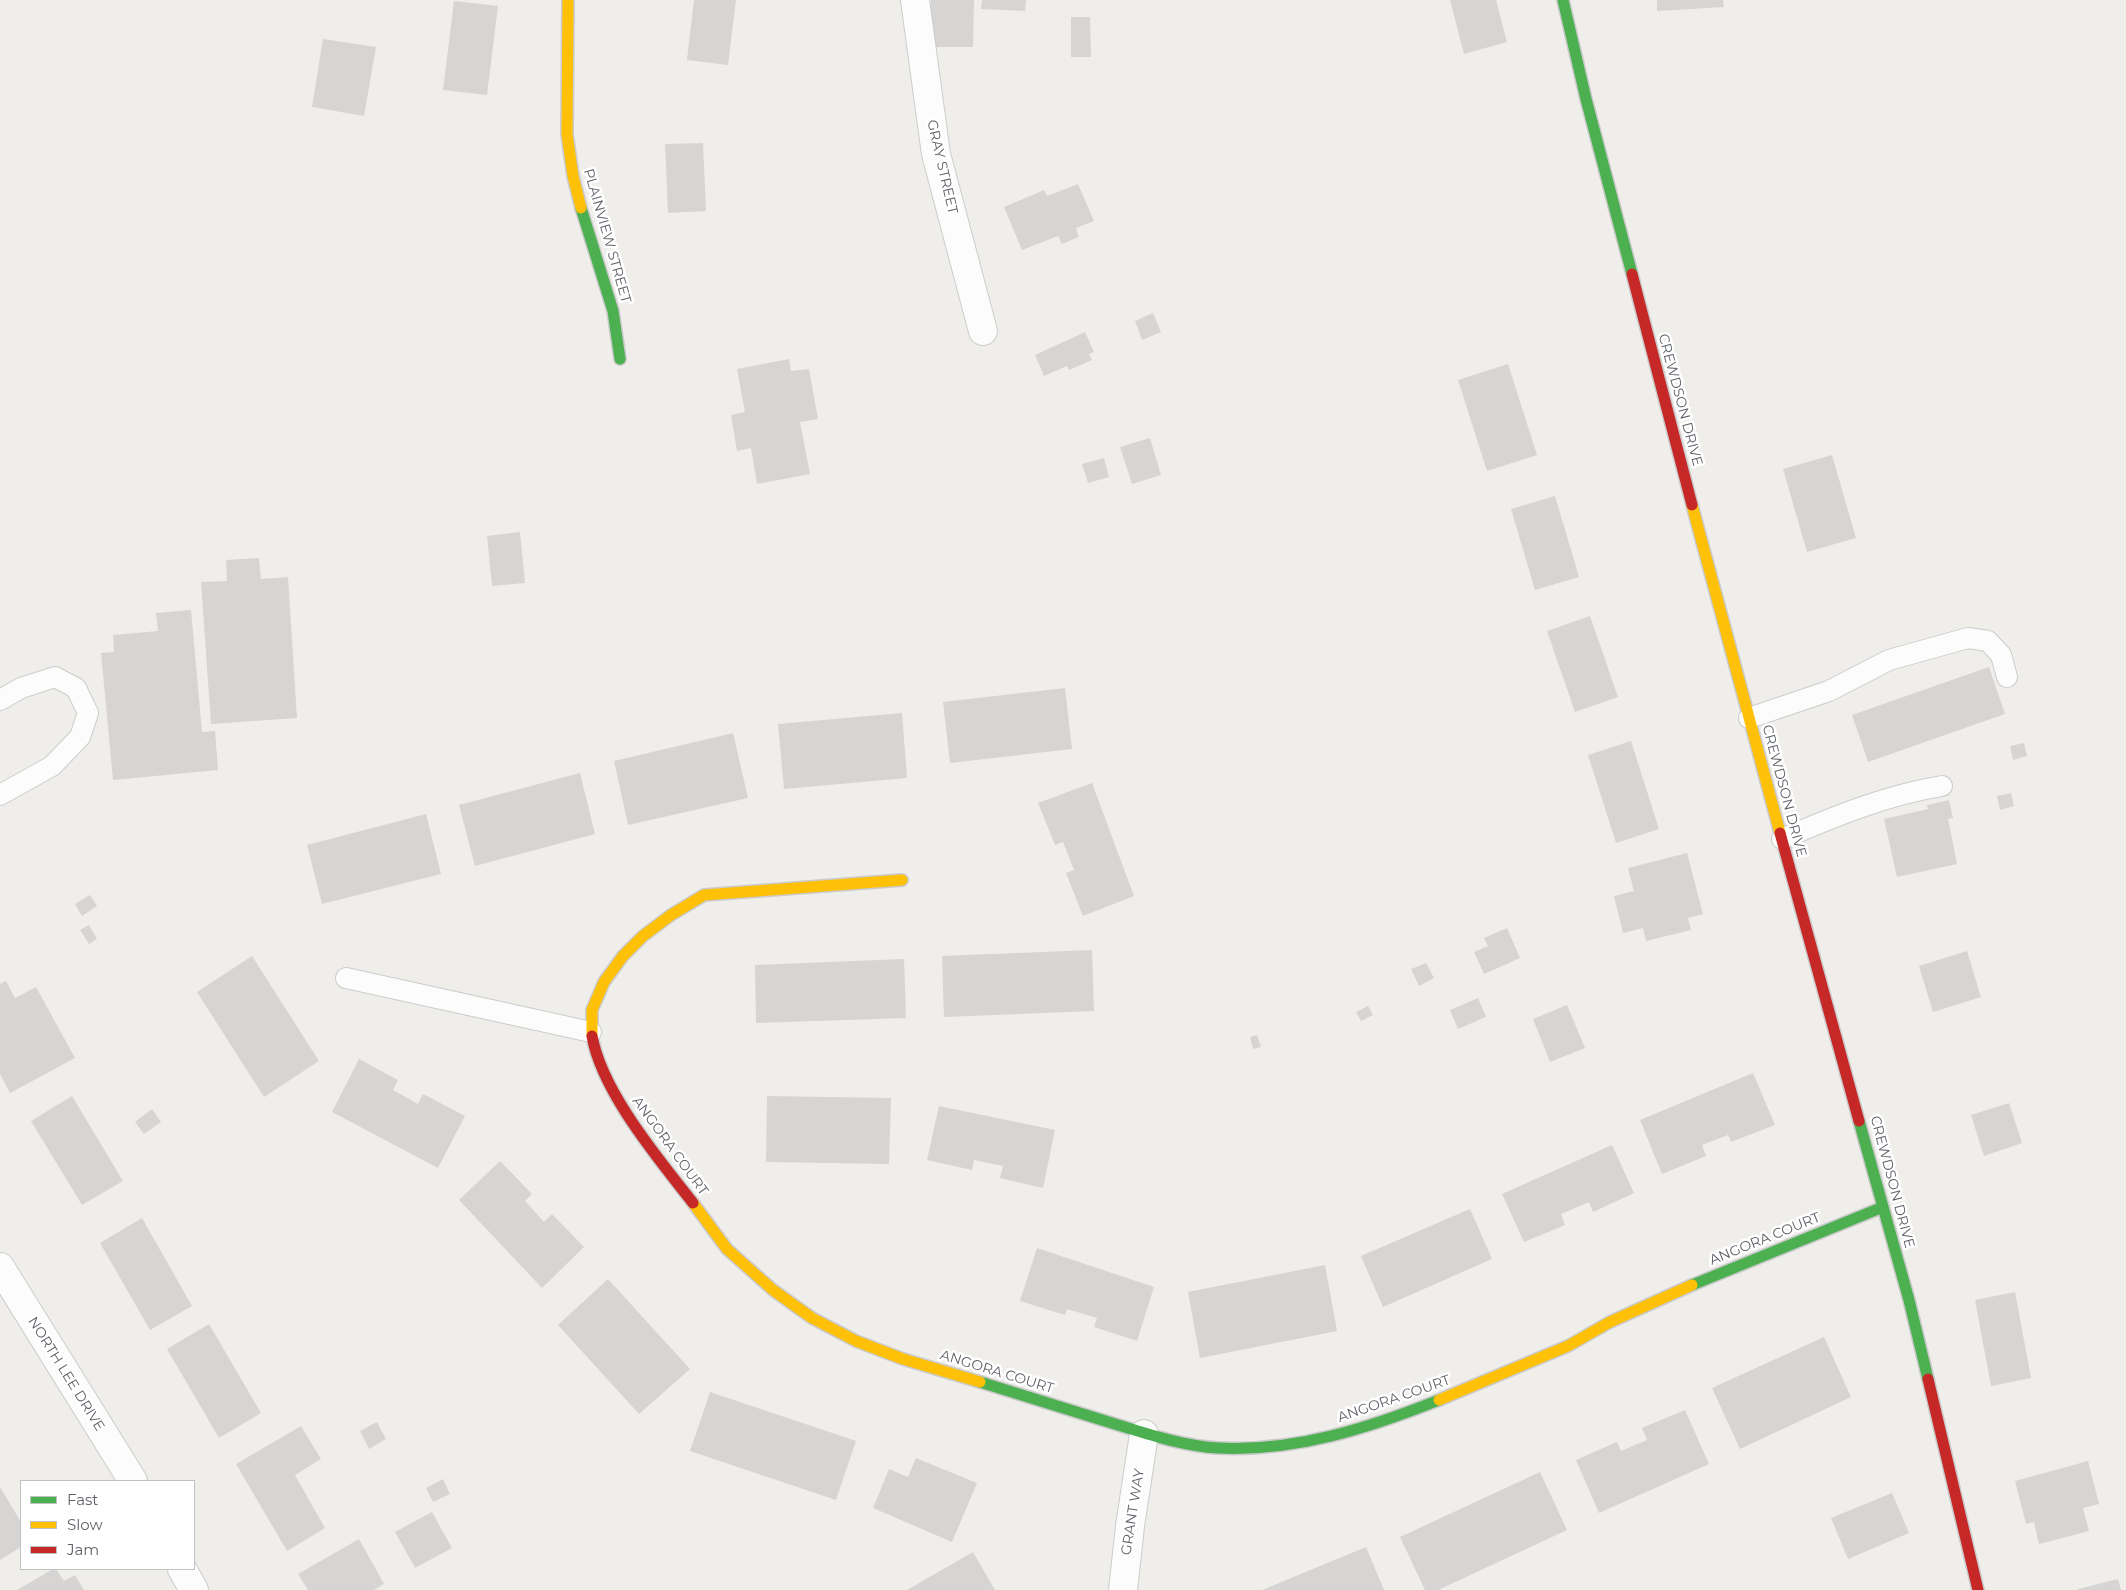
<!DOCTYPE html>
<style>
body{margin:0}
#map{position:relative;width:2126px;height:1590px;overflow:hidden;background:#efeeea;font-family:Montserrat,sans-serif}
canvas{display:block}
.legend{position:absolute;left:20px;top:1480px;width:175px;height:90px;box-sizing:border-box;background:#fff;border:1px solid #bfc1c3;margin:0;padding:6px 9px;list-style:none;font-size:15px;color:#5f6368}
.legend li{display:flex;align-items:center;gap:10px;height:25px}
.legend b{width:25px;border:1px solid #bfc1c3}
</style>
<div id="map">
<canvas width="2126" height="1590"></canvas>
<ul class="legend">
<li><b style="height:6px;background:#4caf50"></b>Fast</li>
<li><b style="height:6px;background:#ffc107"></b>Slow</li>
<li><b style="height:6px;background:#c62828"></b>Jam</li>
</ul>
</div>
<script>
const ctx = document.querySelector('canvas').getContext('2d');
ctx.lineJoin = 'round';
function fillPath(path, color) { ctx.fillStyle = color; ctx.fill(path, 'evenodd'); }
function trace(path, color, width, dash) { ctx.strokeStyle = color; ctx.lineWidth = width; ctx.lineCap = dash ? 'butt' : 'round'; ctx.setLineDash(dash || []); ctx.stroke(path); }
function drawText(font, color, halo, rows, align = 'center') {
  ctx.font = font + ' Montserrat,sans-serif'; ctx.lineWidth = 5; ctx.setLineDash([]); ctx.textBaseline = 'middle'; ctx.strokeStyle = halo; ctx.fillStyle = color; for (const [text, x, y, turn = 0] of rows) {
    ctx.save(); ctx.translate(x, y); ctx.rotate((+turn || 0) * Math.PI / 180); ctx.textAlign = isNaN(turn) ? turn : align; if (halo) ctx.strokeText(text, 0, 0); ctx.fillText(text, 0, 0); ctx.restore();
  }
}
const building = new Path2D(`
 M694 0H736L728 65 687 60Z
 M931 0H974L973 47H931Z
 M982 0H1026L1025 11 981 9Z
 M1450 0H1496L1507 42 1464 54Z
 M1657 0H1723L1724 7 1657 11Z
 M454 1 498 6 487 95 443 90Z
 M1071 17H1090L1091 57H1071Z
 M323 39 376 47 364 116 312 107Z
 M703 143 706 211 668 213 665 144Z
 M1078 184 1094 221 1076 228 1079 237 1062 244 1058 236 1022 250 1004 207 1044 190 1047 196Z
 M1153 313 1161 332 1142 340 1135 321Z
 M1085 332 1094 352 1089 354 1092 360 1069 370 1067 366 1044 376 1035 355Z
 M789 359 791 371 809 369 818 419 800 422 810 474 757 484 751 448 737 451 731 415 745 412 737 369Z
 M1508 364 1537 455 1487 471 1458 380Z
 M1150 438 1161 475 1132 484 1120 447Z
 M1832 455 1856 538 1807 552 1783 469Z
 M1104 458 1109 477 1088 483 1082 464Z
 M1555 496 1579 577 1535 590 1511 509Z
 M520 532 525 583 492 586 487 536Z
 M259 558 261 579 288 577 297 718 211 724 201 582 227 581 226 560Z
 M191 610 202 732 215 731 218 770 113 780 101 653 114 652 113 635 158 631 156 613Z
 M1590 616 1618 697 1575 712 1547 631Z
 M1989 667 2005 714 1868 762 1852 715Z
 M1065 688 1072 749 950 763 943 702Z
 M902 713 907 778 784 789 778 724Z
 M733 733 748 798 628 825 614 761Z
 M1631 741 1659 829 1616 843 1588 755Z
 M2024 743 2027 756 2013 760 2010 746Z
 M580 773 595 834 475 866 459 805Z
 M1092 783 1134 896 1083 916 1066 873 1074 870 1063 842 1055 845 1038 803Z
 M2011 793 2014 806 2000 810 1997 796Z
 M1949 800 1953 818 1948 819 1957 864 1897 877 1884 819 1928 809 1927 805Z
 M426 814 441 874 322 904 307 845Z
 M1687 853 1703 914 1688 918 1691 930 1646 941 1643 928 1623 933 1614 896 1634 891 1628 868Z
 M90 895 97 906 82 916 75 904Z
 M89 925 97 939 89 944 80 930Z
 M1507 928 1520 958 1484 974 1474 952 1488 946 1484 938Z
 M1092 950 1094 1011 944 1017 942 956Z
 M1967 951 1981 997 1933 1012 1919 966Z
 M252 956 319 1061 264 1097 197 992Z
 M904 959 906 1018 756 1023 755 965Z
 M1426 963 1434 978 1419 986 1411 969Z
 M6 981 15 998 36 987 75 1058 10 1093 0 1074V984Z
 M1478 998 1486 1017 1458 1029 1450 1010Z
 M1567 1005 1585 1048 1550 1062 1533 1019Z
 M1368 1006 1373 1015 1361 1021 1356 1012Z
 M1257 1035 1261 1047 1253 1049 1250 1037Z
 M359 1059 398 1080 393 1090 418 1104 423 1094 465 1116 438 1168 332 1112Z
 M1753 1073 1775 1125 1731 1142 1728 1135 1702 1145 1706 1156 1662 1174 1640 1120Z
 M72 1096 123 1181 82 1205 31 1121Z
 M767 1096 891 1098 889 1164 766 1162Z
 M2009 1103 2022 1143 1984 1156 1971 1115Z
 M939 1106 1055 1130 1043 1188 1000 1178 1003 1166 974 1160 972 1170 927 1160Z
 M152 1109 161 1122 144 1134 135 1122Z
 M1612 1145 1634 1193 1593 1212 1589 1202 1561 1214 1565 1225 1524 1242 1502 1194Z
 M500 1161 532 1194 525 1201 544 1222 552 1214 584 1247 542 1288 459 1200Z
 M1470 1209 1492 1259 1383 1307 1361 1256Z
 M142 1218 192 1306 150 1330 100 1243Z
 M1037 1248 1154 1287 1137 1341 1094 1327 1097 1318 1067 1309 1065 1315 1020 1301Z
 M1325 1265 1337 1331 1200 1358 1188 1292Z
 M608 1279 690 1369 639 1414 558 1325Z
 M2015 1292 2031 1378 1991 1386 1975 1300Z
 M209 1324 261 1413 219 1438 167 1349Z
 M1824 1337 1851 1397 1740 1449 1712 1388Z
 M710 1392 856 1441 836 1500 690 1451Z
 M1685 1410 1709 1464 1599 1513 1576 1460 1617 1442 1621 1451 1647 1440 1642 1428Z
 M377 1422 386 1439 369 1449 360 1431Z
 M301 1426 321 1459 295 1475 325 1528 287 1551 236 1464Z
 M916 1458 977 1483 952 1542 873 1508 889 1469 908 1477Z
 M2088 1461 2099 1504 2083 1508 2089 1531 2039 1544 2034 1522 2026 1524 2015 1481Z
 M1540 1472 1567 1530 1438 1590H1425L1400 1537Z
 M443 1479 450 1494 433 1502 426 1488Z
 M0 1487 21 1522V1547L0 1560Z
 M1892 1493 1909 1533 1848 1559 1831 1518Z
 M432 1512 452 1548 415 1568 395 1532Z
 M359 1539 384 1584 374 1590H308L298 1574Z
 M1366 1547 1384 1590H1262Z
 M973 1552 995 1590H907Z
 M53 1569H56L64 1581 75 1575 84 1590H17Z
 M2118 1579 2121 1590H2078V1589Z`);
const lane = new Path2D(`
 M0 700 21 688 55 677 76 688 88 713 80 737 52 766 0 795
 M1749 718 1829 691 1889 660 1968 638 1988 641 2001 655 2007 677
 M1782 839C1833 817 1886 795 1942 786
 M346 978 591 1032`);
const street = new Path2D(`
 M915 0 936 154 983 331
 M0 1267 133 1481
 M182 1569 194 1590
 M1123 1590 1130 1526 1144 1434`);
const fast = new Path2D(`
 M1563 0 1586 99 1632 274
 M581 208 613 311 620 359
 M1859 1121 1909 1300 1928 1379
 M1692 1285 1883 1207
 M980 1382C1025 1396 1070 1410 1115 1424 1148 1434 1183 1446 1218 1448 1295 1452 1369 1428 1439 1400`);
const slow = new Path2D(`
 M568 0 567 134 573 176 581 208
 M1692 505 1780 833
 M592 1036V1010L604 982 623 956 643 936 671 915 704 895 902 880
 M693 1203 727 1249 773 1290 812 1318 856 1341 903 1359 980 1382
 M1439 1400 1568 1346 1610 1322 1692 1285`);
const jam = new Path2D(`
 M1632 274 1692 505
 M1780 833 1859 1121
 M592 1036C602 1092 658 1158 693 1203
 M1928 1379 1978 1590`);
const streetNames = [
 ["GRAY STREET",942,167,77],
 ["PLAINVIEW STREET",607,236,74],
 ["CREWDSON DRIVE",1680,400,75],
 ["CREWDSON DRIVE",1784,791,75],
 ["ANGORA COURT",670,1146,54],
 ["CREWDSON DRIVE",1892,1182,75],
 ["ANGORA COURT",1765,1239,-22],
 ["ANGORA COURT",997,1372,17],
 ["NORTH LEE DRIVE",66,1374,58],
 ["ANGORA COURT",1394,1399,-19],
 ["GRANT WAY",1133,1512,-81]
];
fillPath(building, '#d6d5d3');
trace(lane, '#cbcccc', 22);
trace(street, '#cbcccc', 30);
trace(fast, '#cacacb', 14);
trace(slow, '#cacacb', 14);
trace(jam, '#cacacb', 14);
trace(lane, '#fdfcfc', 20);
trace(street, '#fdfcfc', 28);
trace(fast, '#4caf50', 11);
trace(slow, '#ffc107', 11);
trace(jam, '#c62828', 11);
drawText('14px', '#5f6368', '#fff', streetNames);
</script>
